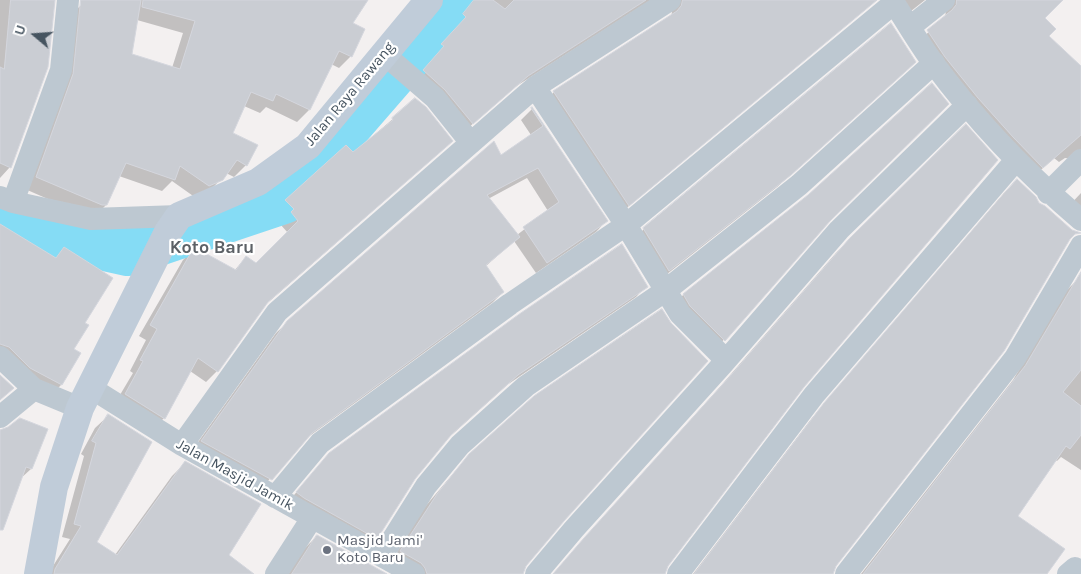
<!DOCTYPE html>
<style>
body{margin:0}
#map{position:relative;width:1081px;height:574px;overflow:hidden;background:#f3f0f0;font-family:Karla,sans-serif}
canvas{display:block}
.north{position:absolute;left:10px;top:10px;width:50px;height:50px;-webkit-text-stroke:4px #fff;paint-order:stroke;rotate:288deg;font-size:14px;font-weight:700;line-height:20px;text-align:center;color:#465460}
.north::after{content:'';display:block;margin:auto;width:18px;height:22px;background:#465460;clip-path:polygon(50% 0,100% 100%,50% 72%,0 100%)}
</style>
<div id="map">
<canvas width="1081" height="574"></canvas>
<div class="north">U</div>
</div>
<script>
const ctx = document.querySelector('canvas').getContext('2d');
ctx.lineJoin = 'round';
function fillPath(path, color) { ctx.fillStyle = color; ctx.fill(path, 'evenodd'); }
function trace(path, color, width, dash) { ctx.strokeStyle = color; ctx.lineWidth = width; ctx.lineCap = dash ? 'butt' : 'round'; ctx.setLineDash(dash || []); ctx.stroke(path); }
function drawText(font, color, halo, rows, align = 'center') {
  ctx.font = font + ' Karla,sans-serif'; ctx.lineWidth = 4.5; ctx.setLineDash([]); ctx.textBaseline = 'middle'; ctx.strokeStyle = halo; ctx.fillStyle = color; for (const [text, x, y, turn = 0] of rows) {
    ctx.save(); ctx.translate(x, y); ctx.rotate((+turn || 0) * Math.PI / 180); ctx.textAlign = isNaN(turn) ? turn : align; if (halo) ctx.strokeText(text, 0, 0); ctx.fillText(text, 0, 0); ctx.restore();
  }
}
const shadow = new Path2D(`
 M0 0H47L10 167 0 178Z
 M87 0H367L351 24V56L339 68 331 64 309 110 297 122 266 107 260 113 244 106 232 134 246 165 234 177 226 173 209 192 196 198 172 181 162 191 119 176 106 205 94 217H89L25 189 69 16ZM137 20 183 33 172 68 131 55Z
 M472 0H651L515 87 460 135 412 82 433 58 431 56 456 29 452 26Z
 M665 0H876L617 216 543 103 554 92 671 17 672 12 670 5Z
 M887 0H925L901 19Z
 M938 0H1061L1043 18 1048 36 1081 67V166L1073 159 1065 158 1059 162 1054 158 1031 179 916 43 945 18 946 10Z
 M903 73 777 187 657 282 632 241 644 229Z
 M415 100 440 152 264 306 217 371 206 382 190 371 164 418 153 429 114 405 133 373 130 371 146 340 139 336 183 260 194 249 234 271 246 257 256 265 288 233 280 224 283 221 275 212 346 147 352 154Z
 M532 109 606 221 596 232 536 273 514 241 486 266 503 292 492 303 304 440 260 490 191 452 276 333 288 322 501 157 531 135 521 120ZM527 178 548 211 517 235 488 199Z
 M966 126 803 386 666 565 664 574H553L719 388 836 253Z
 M1017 181 835 565 832 574H693L812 418 1004 193Z
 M1081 193V221L1065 210Z
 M827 222 713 352 672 307 684 294Z
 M0 226 54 258 64 248 83 323 72 349 61 385 49 397 0 362Z
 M1079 278 1081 280V470L1061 457 1057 461 1055 460 1016 517 1045 574H861L1013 380 1066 291Z
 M646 286 636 297 507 385 447 439 414 478 376 538 366 548 287 503 330 454Z
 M108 416 95 542 115 555 172 476 185 463 227 555 252 574H48L70 539 62 537 84 456 81 454 95 428Z
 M46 430 31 469 20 479 0 519V431Z
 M470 455 525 565 522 574H406L389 565 424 508 457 469Z
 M317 536 384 574H288L304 549Z`);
const river = new Path2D(`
 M0 216 51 234 128 251 283 199 454 2`);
const building = new Path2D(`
 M11 0H55L48 67 11 168 0 163V67L4 69Z
 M81 0H141L132 54 180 69 195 21 142 7 143 0H368L353 23 365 29 352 57 339 51 310 110 276 94 273 101 251 92 233 133 258 145 247 166 237 160 223 180 209 186 180 166 175 180 126 163 107 205H102L36 177 73 74Z
 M474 0H493L505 9 514 0H646L528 76 473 124 445 90 423 70 444 46 441 44 466 17 463 14Z
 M683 0H877L629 206 553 91 677 11 681 6Z
 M957 0H1063L1045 18 1056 29 1049 36 1081 66V135L1043 168 1013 137 978 98 945 57 927 30 952 10 956 5Z
 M891 23 916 62 791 175 669 271 643 228Z
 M932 83 949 104 830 221 725 341 690 306 683 294 808 195Z
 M415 98 426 107 453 141 268 302 218 372 198 358 165 419 125 394 143 361 140 360 157 329 150 325 194 247 236 270 246 256 256 263 298 221 291 212 294 209 285 200 346 145 353 152 393 120 392 118Z
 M532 107 608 221 547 263 523 227 559 202 538 168 487 195 520 237 486 265 504 292 312 433 272 480 201 441 287 321 494 141 501 155 543 126 531 108Z
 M966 124 998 160 804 387 668 566 665 574H553L584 538 732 374 849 239Z
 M1017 179 1036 197 1039 203 1045 206 1072 230 1081 233 1075 234 1070 239 1004 351 836 566 833 574H694L824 403Z
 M0 224 56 258 64 247 113 278 85 323 89 325 74 349 81 353 62 385 30 368 9 347 0 344Z
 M622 244 648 287 518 375 451 435 415 479 377 539 304 498 296 492 329 453 518 315Z
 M1081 272V370L1063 392 1081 406V435L1070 449 1066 446 1018 516 1065 549 1047 574H863L1025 366Z
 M662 309 671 323 708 361 564 521 526 566 523 574H427L425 568 421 563 400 551 437 494 469 454 534 396Z
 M0 375 14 388 0 400Z
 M108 414 152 442 97 542 117 555 185 461 261 504 229 555 254 574H54L55 569 81 526 74 524 96 443 92 441Z
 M20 418 48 429 32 469 26 467 3 530H0V430L8 427Z
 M317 535 387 574H292Z`);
const minor = new Path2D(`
 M892 0C906 21 919 44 934 64 977 122 1027 174 1081 220
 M910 27 944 0
 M384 54 435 98 471 143
 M535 87 626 225 680 314 726 360
 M1048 193 1081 160
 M0 197 13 202 91 219 179 216
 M13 202 61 70 68 0
 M0 357 34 389
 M91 388 182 445 414 574
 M0 417 34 389 80 408
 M182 445 277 312 535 87 670 0
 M275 497 320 443 510 304 626 225 894 3
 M382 556 426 486 460 445 526 386 665 291 799 185 934 63
 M276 574 312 518
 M536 574 574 529 722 365 839 230 967 105
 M678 574 814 395 1016 160
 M846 574 1015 358 1081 246
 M1068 574 1075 568 1081 573`);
const secondary = new Path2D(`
 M38 574 54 487 80 408 168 232 179 216 258 182 308 146 429 0`);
const markers = [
 [327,550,5,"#6b7280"]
];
const streetNames = [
 ["Jalan Raya Rawang",350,94,-50],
 ["Jalan Masjid Jamik",235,475,29]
];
const worshipNames = [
 ["Masjid Jami'",337,541],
 ["Koto Baru",337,558]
];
const quarterNames = [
 ["Koto Baru",212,248]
];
fillPath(shadow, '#0003');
trace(river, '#85dcf5', 50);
fillPath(building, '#cacdd3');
trace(building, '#d4d6dd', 1);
trace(minor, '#bdc8d1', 22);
trace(secondary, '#c0ccd9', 28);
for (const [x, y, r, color] of markers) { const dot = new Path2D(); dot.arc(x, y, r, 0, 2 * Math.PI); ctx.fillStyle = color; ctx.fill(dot); trace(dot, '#fff', 2); }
drawText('15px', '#465460', '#fff', streetNames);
drawText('15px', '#5b616d', '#fff', worshipNames, 'left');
drawText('bold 18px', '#5c6166', '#fff', quarterNames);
</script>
